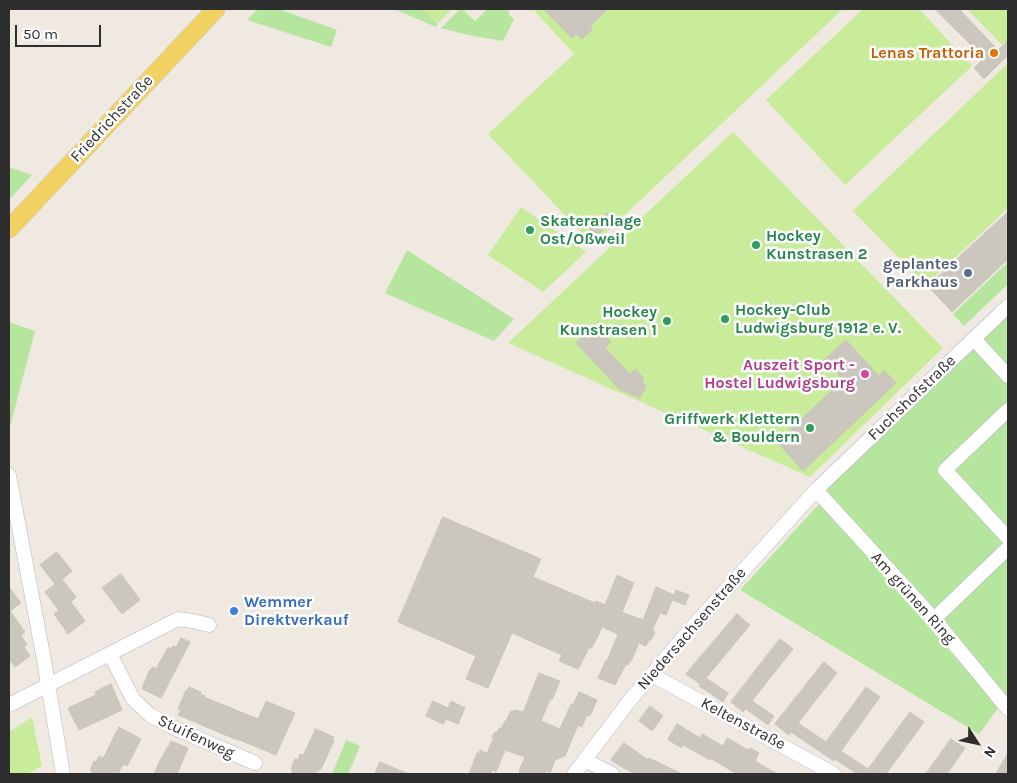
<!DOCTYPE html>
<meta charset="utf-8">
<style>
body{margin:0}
#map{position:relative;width:1017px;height:783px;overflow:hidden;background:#efe9e1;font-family:Karla,sans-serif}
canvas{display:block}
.frame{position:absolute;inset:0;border:10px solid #2e2e2e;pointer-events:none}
.north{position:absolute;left:952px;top:718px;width:50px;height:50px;-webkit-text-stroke:4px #fff;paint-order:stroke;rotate:125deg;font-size:14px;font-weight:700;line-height:20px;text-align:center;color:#2e2e2e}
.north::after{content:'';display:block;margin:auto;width:18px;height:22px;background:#2e2e2e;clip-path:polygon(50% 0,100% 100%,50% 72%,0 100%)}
.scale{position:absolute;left:15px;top:25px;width:86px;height:22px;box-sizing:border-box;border:2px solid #2e2e2e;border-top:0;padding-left:6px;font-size:15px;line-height:18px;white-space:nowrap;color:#2e2e2e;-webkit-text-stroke:4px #fff;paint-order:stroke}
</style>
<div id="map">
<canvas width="1017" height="783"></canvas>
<div class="frame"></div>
<div class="north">N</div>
<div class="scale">50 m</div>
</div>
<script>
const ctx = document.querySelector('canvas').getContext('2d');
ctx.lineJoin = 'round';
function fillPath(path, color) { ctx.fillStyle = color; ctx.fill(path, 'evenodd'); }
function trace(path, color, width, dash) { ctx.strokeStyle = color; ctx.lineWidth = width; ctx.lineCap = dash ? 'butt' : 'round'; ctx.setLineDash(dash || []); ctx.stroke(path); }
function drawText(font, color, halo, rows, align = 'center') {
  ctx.font = font + ' Karla,sans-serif'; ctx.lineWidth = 5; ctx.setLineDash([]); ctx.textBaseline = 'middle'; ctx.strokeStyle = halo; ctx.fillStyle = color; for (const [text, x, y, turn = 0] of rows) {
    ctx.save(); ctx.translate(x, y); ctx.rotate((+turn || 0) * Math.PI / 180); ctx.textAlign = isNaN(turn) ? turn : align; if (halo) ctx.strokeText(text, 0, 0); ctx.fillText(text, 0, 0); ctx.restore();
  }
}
const green = new Path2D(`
 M258 9H279L337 30 331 47 247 20Z
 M394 9H423L438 24 436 27Z
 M460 9H462L475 21 487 9H508L510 16 514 19 503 41 468 35 441 28Z
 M9 167 32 175 9 200Z
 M407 250 514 319 494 341 385 293Z
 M1008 262V284L964 326 953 314Z
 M1008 316V697L1002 702 826 494V490L924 395Z
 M9 322 35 331 10 427 9 424Z
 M820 503 999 707 979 734 740 590Z
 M346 740 360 746 348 774H332Z`);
const pitch = new Path2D(`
 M423 9H452L438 23Z
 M533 9H843L593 245 488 134 574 54Z
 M863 9H919L972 66 845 185 766 100Z
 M967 9H1008V51Z
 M1007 64 1008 65V208L926 285 853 211Z
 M733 132 943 348 810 477 508 343Z
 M521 207 586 252 543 292 488 255Z
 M32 717 42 766 27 774H9V732Z`);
const building = new Path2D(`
 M544 9H608L590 26 593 29 582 39 576 34 572 38Z
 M935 9H959L998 50 1008 41V55L984 79 974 68 984 58Z
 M1008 212V259L952 312 928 286Z
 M607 213 613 220 595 237 589 230Z
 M595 325 611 342 605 348 630 374 635 369 644 378 642 383 646 386 640 398 619 389 576 343Z
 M846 340 879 376 884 370 896 383 803 471 777 442 843 380 825 360Z
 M443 517 541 559 533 577 595 603 596 601 605 605 617 575 634 583 622 612 643 620 656 587 674 595 676 590 689 595 685 605 672 600 674 596 666 615 660 613 652 631 655 632 651 640H649L646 646 639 643 631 661H630L628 665 626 664 615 685 598 678 606 660 607 661 618 634 602 627 594 644H593L592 648H589L578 669 559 661 562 655 512 633 488 688 466 679 476 656 398 622Z
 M57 552 72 571 62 579 76 597 71 602 85 621 68 634 54 614 59 611 45 592 55 584 40 565Z
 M121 574 140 600 122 614 102 588Z
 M9 587 21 603 10 611 25 632 21 636 27 644 24 647 30 656 15 667 9 659Z
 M737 614 750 625 706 678 728 693 723 702 699 686 701 683 700 684 686 674Z
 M181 638 190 642 161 698 142 689 149 671 153 667 156 669 168 647 171 649 173 646 176 647Z
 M780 639 793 649 752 701 774 716 768 725 746 709 743 712 731 702Z
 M824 662 837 673 798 723 826 742 866 687 880 697 841 751 868 769 910 712 924 722 886 774H857L835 759 834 761 791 732 789 735 775 724Z
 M539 673 560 681 552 700 550 699 541 721 560 729 571 704 573 705 579 692 597 700 590 716 587 715 582 727 578 725 565 756 555 760 550 773 546 771 545 774H519L520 772 519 771 525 757 505 750 496 772 492 770 491 774H469L477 753H479L480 750 487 753 493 739 492 737 494 733 498 731 499 728 501 729 505 721H506L510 712 515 710 523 712Z
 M111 684 122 710 79 730 68 708 96 695 95 692Z
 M189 687 201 692 200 694 205 696 204 697 258 719 266 701 295 713 276 755 237 739V740L178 715 181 710 178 709 186 690H188Z
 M433 701 448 708 451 701 465 708 458 724 446 719 443 724 426 716Z
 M650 706 663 716 652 731 639 721Z
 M677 724 700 738 702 734 723 746 727 738 748 750 750 748 759 753 755 761 777 774H737L710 758V760L683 745 682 748 668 740Z
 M119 727 141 739 127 766 123 764 118 774H91L92 771 90 770 94 761 96 762 99 756 103 758Z
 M316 729 334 737 332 740 334 741 321 769H319L318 772 316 771 314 774H291L293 769H291L295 759 298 760 300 754 303 755Z
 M951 739 965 748 947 774H926Z
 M171 741 188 748 177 774H154L161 758H162L167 747 168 748Z
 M624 743 648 760 649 758 682 774H636L625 769 611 760Z
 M1008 753V774H996Z
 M380 762 409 774H375Z`);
const minor = new Path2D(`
 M974 339 1008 376
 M1008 410 945 470 1008 538
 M9 475 44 660 63 774
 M816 490 934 619 1008 709
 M934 619 1008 548
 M110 654 133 699 150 715 170 726 255 763
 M652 675 834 774
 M9 705 178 619 193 621 209 625
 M585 760 612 774
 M574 774 630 700 686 634 816 490 1008 306`);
const major = new Path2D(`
 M9 229 216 9`);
const markers = [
 [994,53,5,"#e8710a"],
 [530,230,5,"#2e9e5b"],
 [756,245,5,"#2e9e5b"],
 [968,273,5,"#5c6f8a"],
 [725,319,5,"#2e9e5b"],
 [667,321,5,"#2e9e5b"],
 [865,374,5,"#d1479c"],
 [810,428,5,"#2e9e5b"],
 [234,611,5,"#3f7fe0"]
];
const foodNames = [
 ["Lenas Trattoria",984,53]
];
const streetNames = [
 ["Friedrichstraße",112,119,-47],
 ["Fuchshofstraße",912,398,-44],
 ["Am grünen Ring",913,598,48],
 ["Niedersachsenstraße",692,629,-49],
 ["Keltenstraße",743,724,28],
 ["Stuifenweg",196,737,25]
];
const leisureNames = [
 ["Skateranlage",540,221],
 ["Ost/Oßweil",540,239],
 ["Hockey",766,236],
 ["Kunstrasen 2",766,254],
 ["Hockey-Club",735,310],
 ["Ludwigsburg 1912 e. V.",735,328],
 ["Hockey",657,312,"right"],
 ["Kunstrasen 1",657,330,"right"],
 ["Griffwerk Klettern",800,419,"right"],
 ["& Bouldern",800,437,"right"]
];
const serviceNames = [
 ["geplantes",958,264],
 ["Parkhaus",958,282]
];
const hotelNames = [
 ["Auszeit Sport -",855,365],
 ["Hostel Ludwigsburg",855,383]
];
const shopNames = [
 ["Wemmer",244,602],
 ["Direktverkauf",244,620]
];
fillPath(green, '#b6e59e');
fillPath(pitch, '#c9ec9a');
fillPath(building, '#cbc7bf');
trace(building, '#cbc5ba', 1);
trace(minor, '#b4b7c1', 15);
trace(major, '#c9c9c9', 19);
trace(minor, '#fff', 14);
trace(major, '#f2d163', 18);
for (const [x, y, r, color] of markers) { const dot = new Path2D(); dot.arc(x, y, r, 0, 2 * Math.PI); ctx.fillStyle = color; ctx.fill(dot); trace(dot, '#fff', 2); }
drawText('bold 16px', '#c56008', '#fff', foodNames, 'right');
drawText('16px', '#2e2e2e', '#fff', streetNames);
drawText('bold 16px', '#27864d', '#fff', leisureNames, 'left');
drawText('bold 16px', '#4e5e75', '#fff', serviceNames, 'right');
drawText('bold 16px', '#b23c85', '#fff', hotelNames, 'right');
drawText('bold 16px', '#366cbe', '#fff', shopNames, 'left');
</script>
